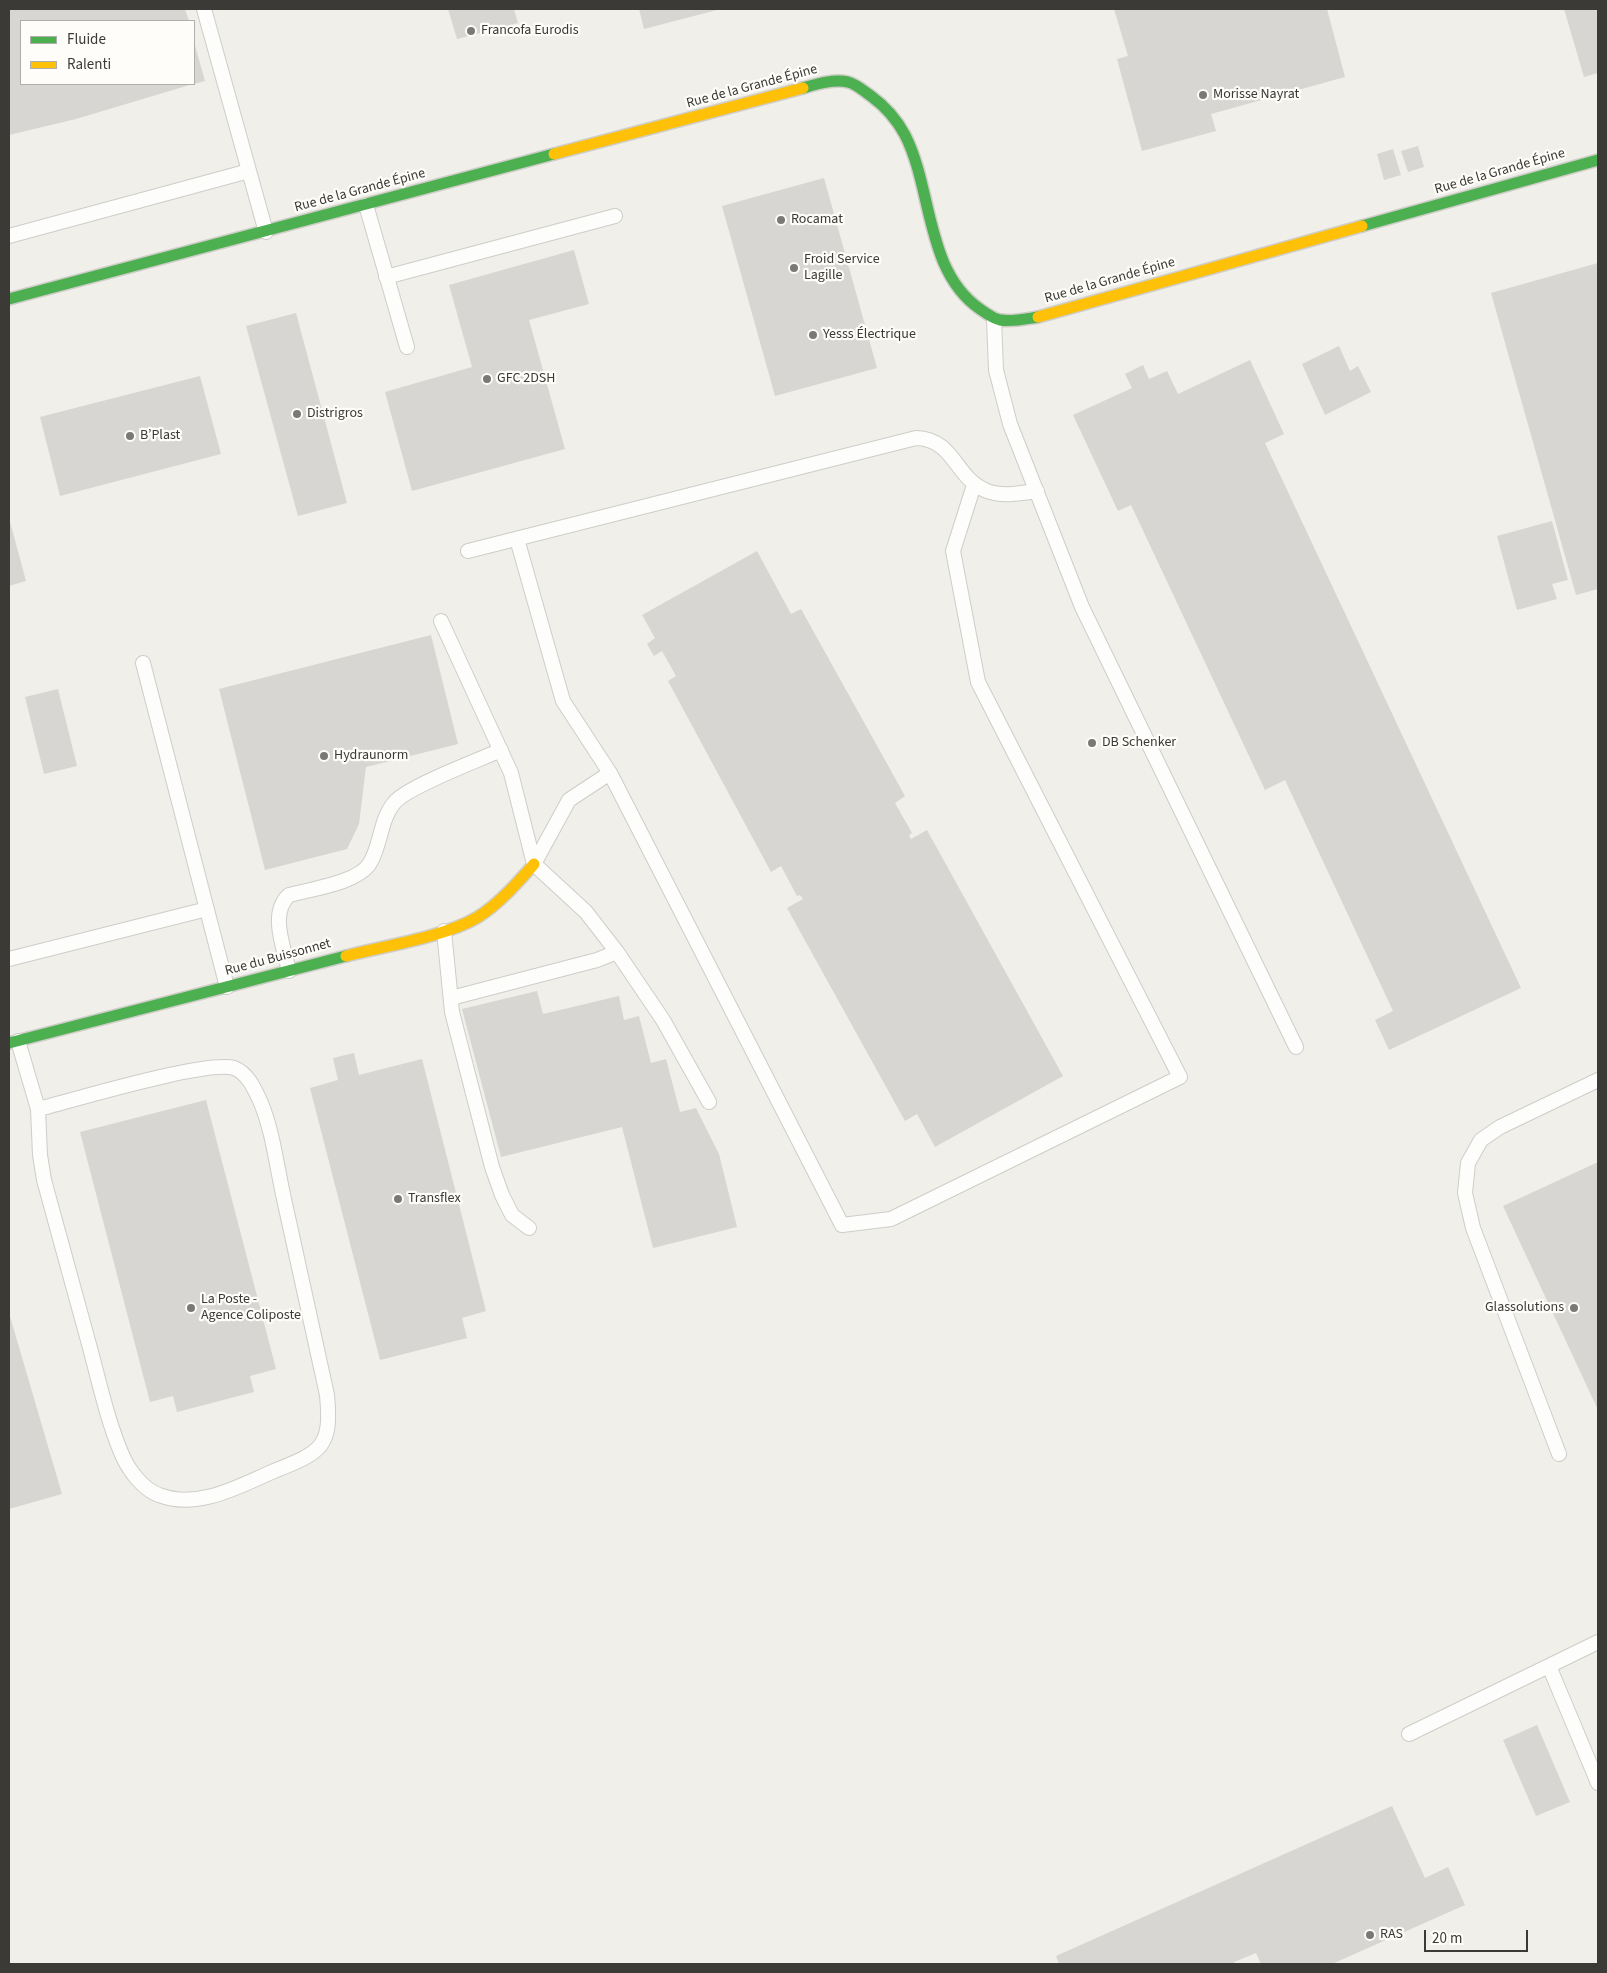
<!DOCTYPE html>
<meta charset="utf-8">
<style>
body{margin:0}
#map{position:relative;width:1607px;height:1973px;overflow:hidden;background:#f0efe9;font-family:"Source Sans 3",sans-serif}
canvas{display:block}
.frame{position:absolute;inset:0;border:10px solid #3b3a36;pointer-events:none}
.legend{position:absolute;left:20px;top:20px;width:175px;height:65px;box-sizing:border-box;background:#fffdf9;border:1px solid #b1afab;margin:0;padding:6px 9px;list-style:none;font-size:15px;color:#3b3a36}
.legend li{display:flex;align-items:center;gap:10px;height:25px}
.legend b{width:25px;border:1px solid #b1afab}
.scale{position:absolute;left:1424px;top:1930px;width:104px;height:22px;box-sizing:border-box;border:2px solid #3b3a36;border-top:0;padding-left:6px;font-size:15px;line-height:18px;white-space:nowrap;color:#3b3a36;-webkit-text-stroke:4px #fffdf9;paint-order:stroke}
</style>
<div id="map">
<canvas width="1607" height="1973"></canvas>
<div class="frame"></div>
<ul class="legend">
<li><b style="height:6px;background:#4caf50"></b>Fluide</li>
<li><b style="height:6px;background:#ffc107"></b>Ralenti</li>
</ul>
<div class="scale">20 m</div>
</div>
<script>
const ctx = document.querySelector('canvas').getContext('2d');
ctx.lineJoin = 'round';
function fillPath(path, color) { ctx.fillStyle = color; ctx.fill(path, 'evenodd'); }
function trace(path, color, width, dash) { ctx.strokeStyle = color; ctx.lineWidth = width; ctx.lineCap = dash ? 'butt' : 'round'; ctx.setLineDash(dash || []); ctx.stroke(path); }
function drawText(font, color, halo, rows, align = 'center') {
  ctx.font = font + ' "Source Sans 3",sans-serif'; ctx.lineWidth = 4.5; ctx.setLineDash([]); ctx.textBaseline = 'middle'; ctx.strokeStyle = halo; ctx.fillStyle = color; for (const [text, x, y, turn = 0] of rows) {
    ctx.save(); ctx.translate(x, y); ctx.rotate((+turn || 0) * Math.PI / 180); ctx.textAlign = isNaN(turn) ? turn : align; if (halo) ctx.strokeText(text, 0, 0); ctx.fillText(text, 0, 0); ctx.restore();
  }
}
const building = new Path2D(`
 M9 9H185L189 21H21V84H193L76 119 9 135Z
 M448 9H514L518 23 457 39Z
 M639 9H721L644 29Z
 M1114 9H1327L1345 77 1211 114 1216 131 1142 151 1117 59 1128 56Z
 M1564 9H1598V73L1584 77Z
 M194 42 205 81 194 84Z
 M1418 146 1424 167 1408 172 1401 151Z
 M1393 149 1401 175 1384 180 1377 154Z
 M824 178 877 368 775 396 722 206Z
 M574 250 589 304 529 320 565 449 412 491 385 392 472 367 449 285Z
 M1598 263V589L1576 595 1491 293Z
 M296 313 347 503 298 516 246 326Z
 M1339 346 1350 371 1358 366 1371 392 1325 415 1302 364Z
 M1250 360 1284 434 1265 443 1521 988 1389 1050 1375 1020 1393 1011 1285 780 1265 790 1131 505 1118 511 1073 415 1132 388 1125 374 1143 365 1149 379 1167 371 1178 394Z
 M200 376 221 454 60 496 40 417Z
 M9 518 26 581 9 586Z
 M1552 521 1568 580 1552 584 1557 599 1517 610 1497 536Z
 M757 551 791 614 801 609 905 796 895 803 912 833 909 835 911 839 927 830 1063 1076 935 1147 917 1114 905 1121 787 908 803 899 800 895 797 896 781 866 771 872 668 681 676 676 662 651 654 656 647 644 655 638 642 615Z
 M431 635 458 744 366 767 359 824 347 849 265 870 219 689Z
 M58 689 77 766 44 774 25 697Z
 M537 991 543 1014 619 996 624 1020 639 1016 651 1063 666 1059 680 1112 696 1108 719 1154 737 1227 653 1248 622 1127 501 1157 462 1009Z
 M354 1053 359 1075 422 1059 486 1311 462 1318 467 1338 380 1360 310 1088 338 1080 333 1058Z
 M206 1100 276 1369 250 1376 254 1392 177 1412 173 1396 150 1402 80 1132Z
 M1598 1162V1410L1503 1206Z
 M9 1313 62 1494 9 1509Z
 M1537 1725 1570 1802 1536 1816 1503 1740Z
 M1392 1806 1425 1878 1448 1867 1465 1905 1332 1964H1261L1256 1953 1234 1962 1235 1964H1059L1056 1956Z`);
const lane = new Path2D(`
 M204 9 266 232
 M366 205 407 347
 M9 236 249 171
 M386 277 615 216
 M994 319 996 370 1010 424 1082 607 1296 1047
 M517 539 563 701 610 773
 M468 551 916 438C955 439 955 479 987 491 1003 497 1021 493 1037 491
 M441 621 511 773 534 864 586 912 617 952 663 1020 709 1102
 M143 663 227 987
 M534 864 569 800 610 773 842 1225 891 1219 1180 1077 978 682 953 551 974 485
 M444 931 452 1012 492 1167 502 1195 512 1215 529 1228
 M9 959 207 909
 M289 971C284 948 269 913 289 895 311 889 358 883 370 863 381 845 380 820 394 803 406 787 479 760 501 750
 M451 998 597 960 617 952
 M18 1041 38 1109 40 1155 44 1180C59 1236 75 1292 90 1348 100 1385 108 1423 123 1457 130 1472 144 1490 159 1495 198 1510 239 1486 274 1471 322 1452 332 1447 327 1395 313 1329 298 1264 284 1199 277 1168 273 1132 261 1103 255 1090 248 1073 234 1068 206 1060 74 1100 38 1109
 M1559 1454 1473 1228 1465 1193 1468 1163 1481 1140 1500 1127 1598 1080
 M1549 1666 1598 1783
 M1409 1734 1598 1642`);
const fast = new Path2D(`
 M803 88C817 84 833 79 848 82 856 84 864 91 871 96 886 107 896 118 905 135 933 190 925 271 980 309 987 314 992 318 1000 320 1012 322 1025 319 1038 317
 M1362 226 1598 160
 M9 299 554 154
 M9 1043 346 956`);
const slow = new Path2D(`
 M554 154 803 88
 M1038 317 1362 226
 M346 956C384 946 445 937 478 917 500 903 517 883 534 864`);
const markers = [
 [471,31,5,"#7a7975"],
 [1203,95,5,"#7a7975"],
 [781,220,5,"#7a7975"],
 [794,268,5,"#7a7975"],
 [813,335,5,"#7a7975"],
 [487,379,5,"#7a7975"],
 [297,414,5,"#7a7975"],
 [130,436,5,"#7a7975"],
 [1092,743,5,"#7a7975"],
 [324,756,5,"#7a7975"],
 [398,1199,5,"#7a7975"],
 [191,1308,5,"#7a7975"],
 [1574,1308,5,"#7a7975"],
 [1370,1935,5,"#7a7975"]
];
const poiNames = [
 ["Francofa Eurodis",481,31],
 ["Morisse Nayrat",1213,95],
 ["Rocamat",791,220],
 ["Froid Service",804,260],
 ["Lagille",804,276],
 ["Yesss Électrique",823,335],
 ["GFC 2DSH",497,379],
 ["Distrigros",307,414],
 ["B’Plast",140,436],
 ["DB Schenker",1102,743],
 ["Hydraunorm",334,756],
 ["Transflex",408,1199],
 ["La Poste -",201,1300],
 ["Agence Coliposte",201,1316],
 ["Glassolutions",1564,1308,"right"],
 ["RAS",1380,1935]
];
const streetNames = [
 ["Rue de la Grande Épine",752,87,-15],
 ["Rue de la Grande Épine",1500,172,-16],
 ["Rue de la Grande Épine",360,191,-15],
 ["Rue de la Grande Épine",1110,281,-16],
 ["Rue du Buissonnet",278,958,-15]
];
fillPath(building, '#d7d6d2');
trace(lane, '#cecdc8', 16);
trace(fast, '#cecdc8', 14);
trace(slow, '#cecdc8', 14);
trace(lane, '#fdfdfc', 14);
trace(fast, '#4caf50', 11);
trace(slow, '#ffc107', 11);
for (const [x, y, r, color] of markers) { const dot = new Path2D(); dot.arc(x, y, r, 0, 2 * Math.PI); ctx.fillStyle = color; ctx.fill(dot); trace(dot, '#fffdf9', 2); }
drawText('14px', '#3b3a36', '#fffdf9', poiNames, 'left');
drawText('14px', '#3b3a36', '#fffdf9', streetNames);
</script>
